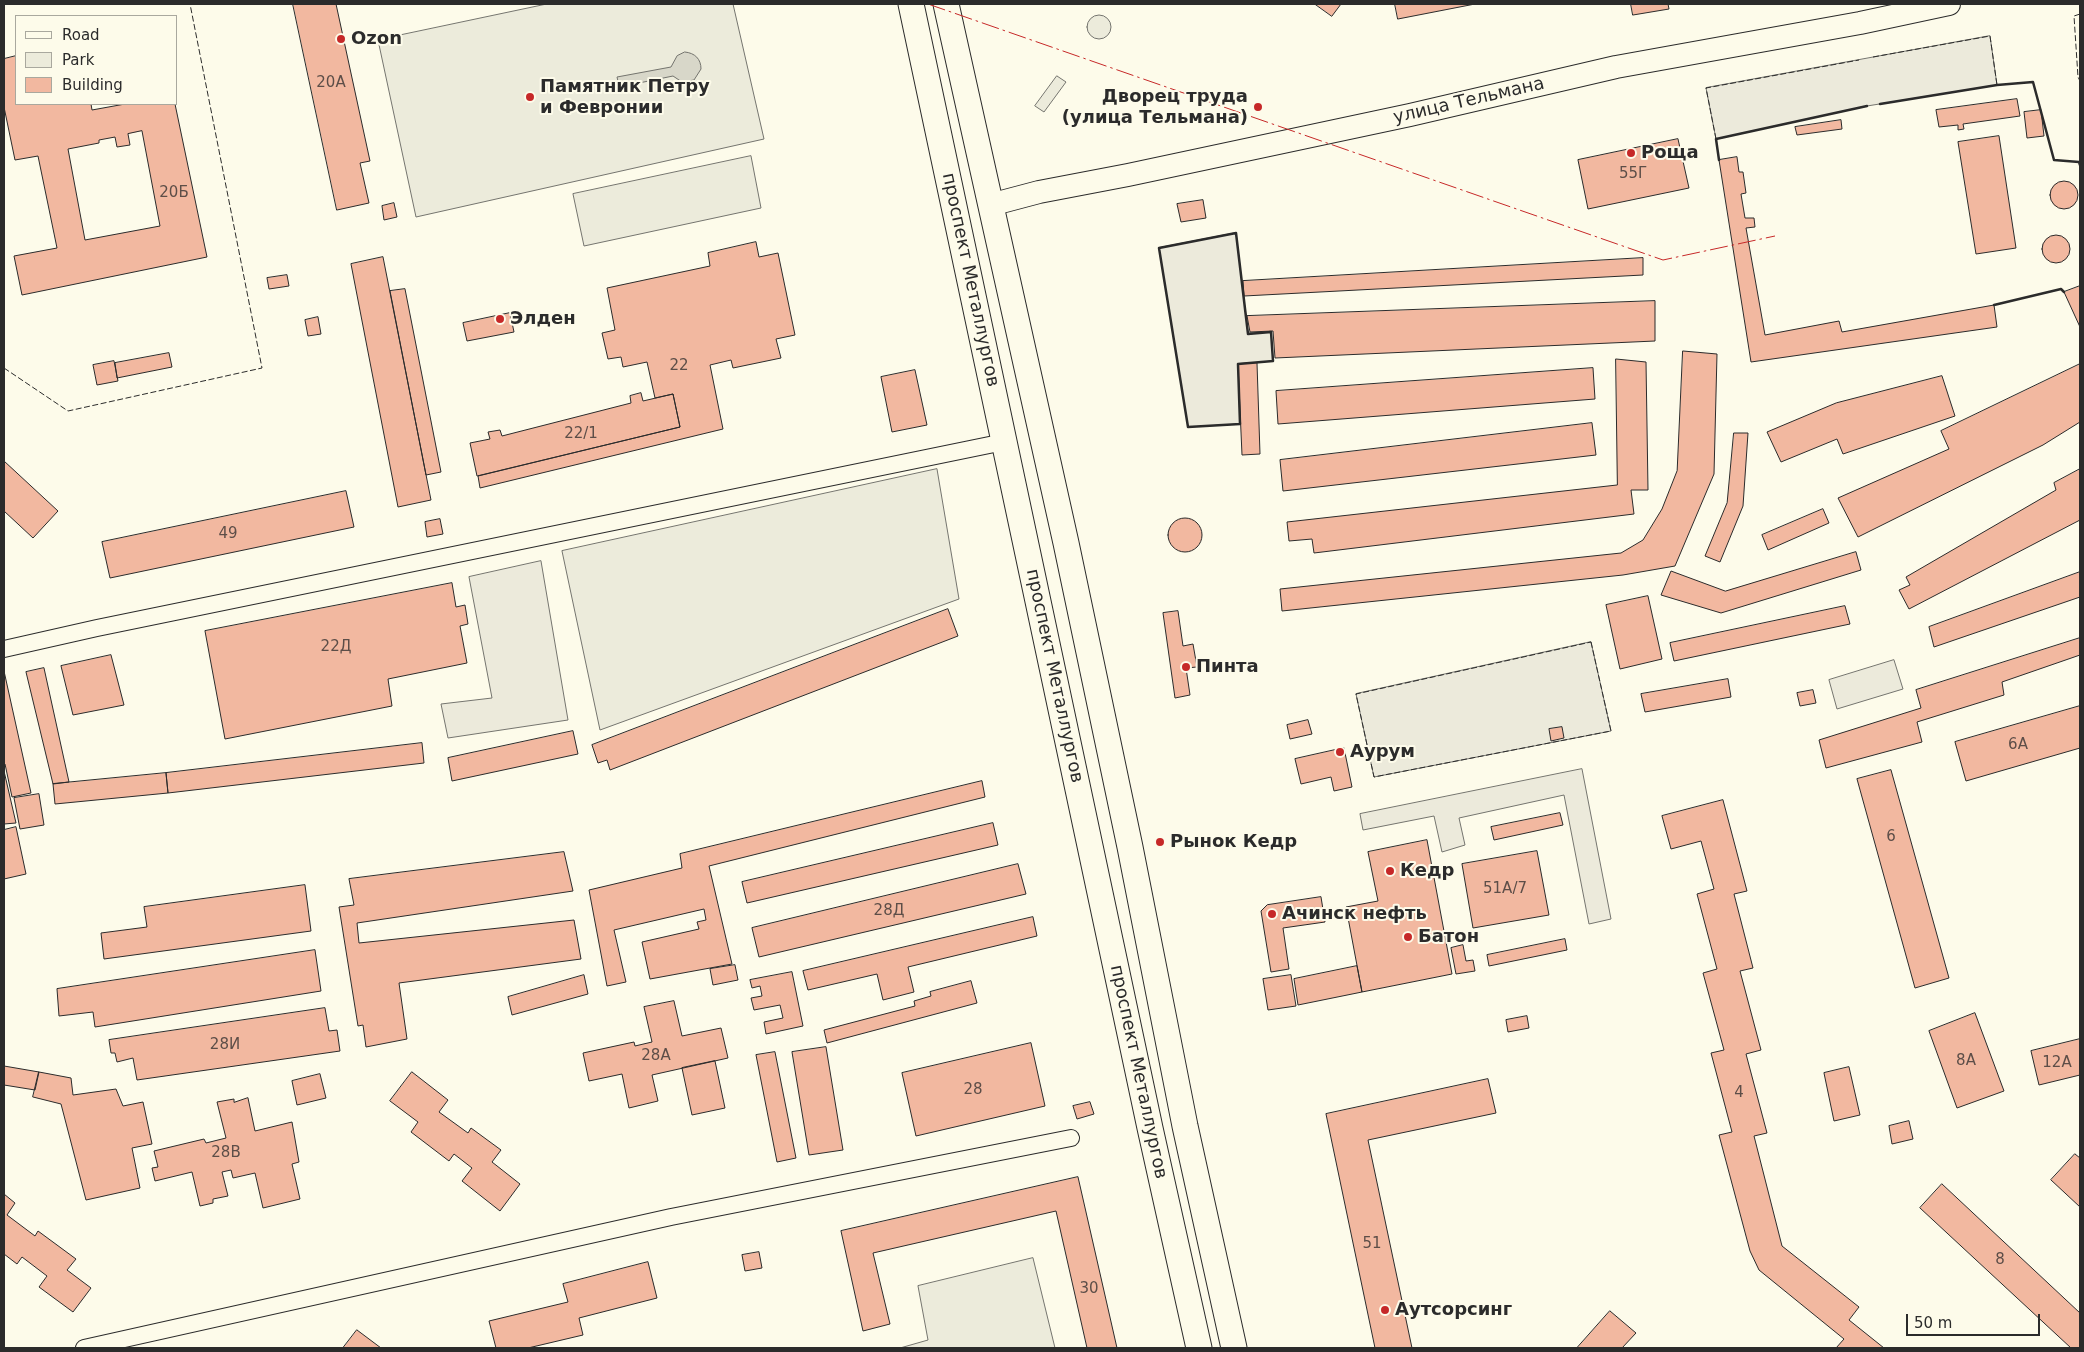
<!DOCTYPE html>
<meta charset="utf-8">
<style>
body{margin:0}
#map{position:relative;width:2084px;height:1352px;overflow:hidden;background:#fdfbea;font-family:"DejaVu Sans",sans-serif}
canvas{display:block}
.frame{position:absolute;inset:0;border:5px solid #2b2b2b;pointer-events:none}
.legend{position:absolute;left:15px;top:15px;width:162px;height:90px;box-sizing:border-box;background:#fdfbea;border:1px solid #a9a89e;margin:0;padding:6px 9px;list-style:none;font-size:15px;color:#2b2b2b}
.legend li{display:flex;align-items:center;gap:10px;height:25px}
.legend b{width:25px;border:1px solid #a9a89e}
.scale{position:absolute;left:1906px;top:1314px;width:134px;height:22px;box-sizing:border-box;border:2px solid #2b2b2b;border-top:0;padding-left:6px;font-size:15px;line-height:18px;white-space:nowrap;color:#2b2b2b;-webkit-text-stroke:4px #fdfbea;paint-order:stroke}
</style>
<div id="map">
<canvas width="2084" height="1352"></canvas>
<div class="frame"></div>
<ul class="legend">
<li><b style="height:6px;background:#fdfbea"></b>Road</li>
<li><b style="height:14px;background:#ecebdb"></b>Park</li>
<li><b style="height:14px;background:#f2b8a0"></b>Building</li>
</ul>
<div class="scale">50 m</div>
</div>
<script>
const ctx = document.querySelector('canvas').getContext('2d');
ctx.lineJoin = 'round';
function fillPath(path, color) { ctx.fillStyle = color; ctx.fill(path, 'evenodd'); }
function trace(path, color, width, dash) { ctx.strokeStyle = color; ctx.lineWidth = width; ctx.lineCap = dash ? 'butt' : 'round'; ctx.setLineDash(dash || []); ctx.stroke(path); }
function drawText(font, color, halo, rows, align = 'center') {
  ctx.font = font + ' "DejaVu Sans",sans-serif'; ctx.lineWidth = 4; ctx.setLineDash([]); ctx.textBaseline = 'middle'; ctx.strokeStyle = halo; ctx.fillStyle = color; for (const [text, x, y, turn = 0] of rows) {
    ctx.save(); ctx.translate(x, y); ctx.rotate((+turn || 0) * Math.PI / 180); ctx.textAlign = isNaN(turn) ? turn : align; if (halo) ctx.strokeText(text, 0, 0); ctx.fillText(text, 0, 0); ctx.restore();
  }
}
const green = new Path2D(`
 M547 4H733L764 139 416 217 378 40Z
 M1087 27a12 12 0 1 1 24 0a12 12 0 1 1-24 0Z
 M1057 76 1066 82 1044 112 1035 106Z
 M751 156 761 208 584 246 573 194Z
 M937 469 959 599 600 730 562 551Z
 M1033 1258 1055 1348H900L928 1340 918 1286Z`);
const parking = new Path2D(`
 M1990 36 1997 85 1867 106 1716 139 1706 88Z
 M1236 233 1248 333 1271 332 1273 361 1238 364 1240 424 1188 427 1159 248Z
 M541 561 568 720 448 738 441 704 492 698 469 577Z
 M1591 642 1611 731 1374 777 1356 694Z
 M1894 660 1903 689 1837 709 1829 680Z
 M1582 769 1611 919 1589 924 1564 795 1459 818 1465 845 1442 852 1434 816 1363 830 1360 814Z`);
const water = new Path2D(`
 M685 52C695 53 701 59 701 69L694 80 682 82 673 76 634 84V87L620 90 617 77 671 67 677 56Z`);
const building = new Path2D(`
 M293 4H336L370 161 360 163 369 203 337 210Z
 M1315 4H1341L1332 16Z
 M1395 4H1475L1398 19Z
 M1631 4H1668L1669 9 1633 15Z
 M16 56V104H91L92 110 125 104H175L207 257 22 295 14 256 57 248 38 156 15 160 4 107V59ZM142 131 160 226 85 240 68 149 99 143V140L115 137 117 147 130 145 128 134Z
 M2017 99 2020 116 1963 124 1964 129 1958 130V125L1939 127 1936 110Z
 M2041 110 2044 136 2027 138 2024 112Z
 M1841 120 1842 129 1797 135 1795 127Z
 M1999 136 2016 248 1976 254 1958 142Z
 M1678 139 1689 188 1588 209 1578 160Z
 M1737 157 1739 172H1743L1746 193 1741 194 1745 218H1754L1755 227 1746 228 1765 335 1839 321 1842 332 1994 305 1997 327 1751 362 1719 160Z
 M2050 195a14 14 0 1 1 28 0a14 14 0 1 1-28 0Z
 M1203 200 1206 218 1181 222 1177 204Z
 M394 203 397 217 384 220 382 206Z
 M2042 249a14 14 0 1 1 28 0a14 14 0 1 1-28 0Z
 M756 242 759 257 778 253 795 335 776 339 781 358 733 368 731 360 710 365 723 429 480 488 478 476 680 427 673 394 655 398 647 362 623 367 621 357 608 359 602 333 615 330 607 288 710 266 708 253Z
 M383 257 431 500 398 507 351 264Z
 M1643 258V275L1244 296 1243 281Z
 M287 275 289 286 269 289 267 278Z
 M2080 286V327L2064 292Z
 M405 289 441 472 426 475 390 291Z
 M1655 301V341L1275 358 1273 331 1250 332 1247 316Z
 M510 313 514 332 467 341 463 323Z
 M318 317 321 334 308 336 305 320Z
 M1683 351 1717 354 1714 474 1675 566 1623 575 1282 611 1280 589 1621 553 1643 540 1662 509 1677 471Z
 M169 353 172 367 117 378 115 363Z
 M1616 359 1646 362 1648 490H1631L1634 514 1314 553 1312 539 1289 541 1287 522 1617 485Z
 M114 361 118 381 97 385 93 365Z
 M1257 363 1260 454 1242 455 1238 364Z
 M2080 364V422L2043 445 1858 537 1838 498 1949 449 1941 431Z
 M1593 368 1595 399 1278 424 1276 391Z
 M915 370 927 425 892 432 881 377Z
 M1942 376 1955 416 1843 454 1837 439 1781 462 1767 432 1836 403Z
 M641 393 643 401 673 394 680 427 477 476 470 443 490 439 488 432 500 430 502 436 631 403 630 396Z
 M1592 423 1596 455 1283 491 1280 460Z
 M1734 433H1748L1743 506 1720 562 1705 556 1727 503Z
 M4 461 58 511 33 538 4 511Z
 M2080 469V520L1909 609 1899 590 1910 585 1906 577 2056 490 2054 483Z
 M346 491 354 527 110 578 102 542Z
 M1823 509 1829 523 1768 550 1762 535Z
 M1168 535a17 17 0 1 1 34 0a17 17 0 1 1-34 0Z
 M440 519 443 534 427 537 425 522Z
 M1856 552 1861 570 1721 613 1661 595 1671 571 1725 591Z
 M2080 572V597L1934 647 1929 627Z
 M452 583 456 607 465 605 468 624 460 626 467 663 388 679 392 706 225 739 205 631Z
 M1648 596 1662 659 1620 669 1606 605Z
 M1845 606 1850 624 1674 661 1670 643Z
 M948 609 958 636 610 770 607 760 598 763 592 745Z
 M1178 611 1183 646 1193 644 1197 667 1186 668 1190 695 1175 698 1163 613Z
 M2080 638V655L2002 682 2004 695 1917 722 1922 742 1826 768 1819 740 1921 708 1916 690Z
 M111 655 124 705 73 715 61 666Z
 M44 668 69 782 53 784 26 672Z
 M4 671 31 793 12 797 5 764 4 765Z
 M1728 679 1731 697 1645 712 1641 694Z
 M1813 690 1816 703 1800 706 1797 693Z
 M2080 706V748L1966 781 1955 742Z
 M1308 720 1312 734 1290 739 1287 725Z
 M1562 727 1564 738 1551 741 1549 729Z
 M573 731 578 754 452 781 448 758Z
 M422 743 424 763 168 793 166 773Z
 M1344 748 1352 787 1334 791 1331 777 1301 784 1295 759Z
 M1891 770 1949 978 1915 988 1857 779Z
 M4 771 16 823 4 824Z
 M166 773 168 793 55 804 53 784Z
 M982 781 985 797 709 866 732 964 650 979 642 942 699 929 697 922 706 920 704 909 614 930 626 982 607 986 589 890 682 868 680 854Z
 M39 794 44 825 20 829 14 798Z
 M1723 800 1747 891 1734 894 1753 968 1740 971 1761 1050 1746 1054 1767 1133 1754 1136 1782 1246 1859 1307 1849 1320 1884 1348H1836L1844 1339 1759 1270 1750 1251 1719 1135 1732 1132 1711 1053 1724 1050 1703 973 1717 969 1697 894 1714 889 1701 841 1671 849 1662 816Z
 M1560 813 1563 825 1494 840 1491 827Z
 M993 823 998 845 747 903 742 882Z
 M16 827 26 874 4 879V830Z
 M1427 840 1452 974 1362 992 1346 907 1378 901 1368 852Z
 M1537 851 1549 915 1473 928 1462 864Z
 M564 852 573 891 357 923 359 943 574 920 581 959 399 983 407 1039 366 1047 363 1025 358 1026 339 907 354 905 349 879Z
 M1018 864 1026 894 759 957 752 928Z
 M305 885 311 931 104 959 101 933 147 927 144 907Z
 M1321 897 1325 922 1283 928 1289 969 1271 972 1261 911 1267 905Z
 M1033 917 1037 936 908 967 914 992 883 1000 877 974 808 990 803 971Z
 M1565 939 1567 950 1489 966 1487 955Z
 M1463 945 1466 961 1473 960 1475 971 1456 974 1451 948Z
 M315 950 321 991 95 1027 93 1012 59 1016 57 989Z
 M735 965 738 980 713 985 710 969Z
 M1357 966 1362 992 1298 1005 1294 979Z
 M792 972 803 1026 766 1034 764 1022 783 1018 780 1005 754 1010 751 998 762 996 760 986 752 988 750 980Z
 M584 975 588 994 512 1015 508 997Z
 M1291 975 1296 1006 1268 1010 1263 979Z
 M971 981 977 1003 827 1043 824 1030 915 1006 914 1001 931 996 930 992Z
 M674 1001 682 1036 721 1028 728 1058 652 1075 658 1101 629 1108 622 1074 589 1081 583 1053 634 1042 635 1046 652 1042 644 1007Z
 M325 1008 329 1031 337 1030 340 1051 137 1080 133 1058 117 1062 115 1053H111L109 1040Z
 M1975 1013 2004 1091 1957 1108 1929 1031Z
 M1527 1016 1529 1028 1508 1032 1506 1020Z
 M2080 1039V1075L2039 1085 2031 1051Z
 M1031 1043 1045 1106 916 1136 902 1073Z
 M826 1047 843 1150 809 1155 792 1052Z
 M775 1052 796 1158 777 1162 756 1055Z
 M715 1061 725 1108 692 1115 682 1068Z
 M4 1066 39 1072 35 1090 4 1085Z
 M1849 1067 1860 1115 1834 1121 1824 1073Z
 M39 1072 71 1078 73 1095 116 1089 123 1106 143 1102 152 1144 132 1148 140 1188 86 1200 61 1104 33 1097Z
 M412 1072 448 1100 439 1112 468 1133 471 1128 501 1150 492 1162 520 1184 500 1211 462 1181 472 1168 454 1154 449 1161 411 1132 418 1122 390 1101Z
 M320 1074 326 1098 297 1105 292 1081Z
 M1488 1079 1496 1113 1368 1140 1412 1348H1375L1326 1114Z
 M248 1098 255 1131 292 1122 299 1162 292 1164 300 1199 263 1208 255 1173 233 1178 231 1170 222 1172 228 1196 213 1199V1203L200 1206 192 1172 155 1181 152 1168 158 1167 154 1151 204 1139 206 1143 226 1138 217 1102 234 1099V1102Z
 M1090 1102 1094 1114 1077 1119 1073 1106Z
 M1909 1121 1913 1139 1892 1144 1889 1126Z
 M2075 1154 2080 1158V1207L2051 1180Z
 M1078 1177 1117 1348H1087L1056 1211 873 1253 890 1324 863 1331 841 1231Z
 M1942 1184 2080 1313V1348H2071L1920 1208Z
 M4 1194 15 1203 7 1215 35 1236 38 1231 76 1259 67 1270 91 1288 73 1312 39 1287 47 1276 22 1257 17 1264 4 1254Z
 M759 1252 762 1268 745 1271 742 1255Z
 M648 1262 657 1298 579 1318 583 1335 528 1348H496L489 1321 568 1302 563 1284Z
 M1610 1311 1636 1333 1622 1348H1577Z
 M357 1330 381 1348H343Z`);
const minor = new Path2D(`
 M4 649 97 628 1004 442
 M84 1348 671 1217 1071 1138`);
const secondary = new Path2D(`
 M990 205 1039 192 1128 175 1410 115 1616 67 1860 23 1949 4`);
const primary = new Path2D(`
 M911 4 1150 1128 1199 1348
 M946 4 1066 543 1130 847 1185 1126 1234 1348`);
const fence = new Path2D(`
 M2080 14 2074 16 2078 77 2080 81
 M1873 57 1990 36 1997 85
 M1716 139 1706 88 1859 60
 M4 368 68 411 262 368 190 4
 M1591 642 1611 731 1374 777 1356 694Z`);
const wall = new Path2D(`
 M1880 104 1997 85 2033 82 2054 160 2079 162 2080 165
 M1719 160 1716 139 1867 106
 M1236 233 1248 334 1271 332 1273 361 1238 364 1240 424 1188 427 1159 248Z
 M1994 305 2061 289 2064 292`);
const power = new Path2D(`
 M928 4 1663 260 1775 236`);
const markers = [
 [341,39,5,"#c62828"],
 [530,97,5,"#c62828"],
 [1258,107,5,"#c62828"],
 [1631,153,5,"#c62828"],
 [500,319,5,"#c62828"],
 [1186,667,5,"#c62828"],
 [1340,752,5,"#c62828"],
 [1160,842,5,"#c62828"],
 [1390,871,5,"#c62828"],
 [1272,914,5,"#c62828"],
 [1408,937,5,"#c62828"],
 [1385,1310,5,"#c62828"]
];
const numberNames = [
 ["20А",331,83],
 ["55Г",1633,174],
 ["20Б",174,193],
 ["22",679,366],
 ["22/1",581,434],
 ["49",228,534],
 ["22Д",336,647],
 ["6А",2018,745],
 ["6",1891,837],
 ["51А/7",1505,889],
 ["28Д",889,911],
 ["28И",225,1045],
 ["28А",656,1056],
 ["8А",1966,1061],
 ["12А",2057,1063],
 ["28",973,1090],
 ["4",1739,1093],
 ["28В",226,1153],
 ["51",1372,1244],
 ["8",2000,1260],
 ["30",1089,1289]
];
const poiNames = [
 ["Ozon",351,39],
 ["Памятник Петру",540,87],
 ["и Февронии",540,108],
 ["Дворец труда",1248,97,"right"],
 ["(улица Тельмана)",1248,118,"right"],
 ["Роща",1641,153],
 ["Элден",510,319],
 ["Пинта",1196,667],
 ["Аурум",1350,752],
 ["Рынок Кедр",1170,842],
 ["Кедр",1400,871],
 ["Ачинск нефть",1282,914],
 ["Батон",1418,937],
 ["Аутсорсинг",1395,1310]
];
const streetNames = [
 ["улица Тельмана",1469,101,-13],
 ["проспект Металлургов",970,280,78],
 ["проспект Металлургов",1054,676,78],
 ["проспект Металлургов",1138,1072,78]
];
fillPath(green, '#ecebdb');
trace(green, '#74746e', 1);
fillPath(parking, '#eceadb');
trace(parking, '#74746e', 1);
fillPath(water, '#d8d7c9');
trace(water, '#74746e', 1);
fillPath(building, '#f2b8a0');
trace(building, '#2b2b2b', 1);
trace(minor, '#2b2b2b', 18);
trace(secondary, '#2b2b2b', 24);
trace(primary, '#2b2b2b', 27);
trace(minor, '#fdfbea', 16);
trace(secondary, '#fdfbea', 22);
trace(primary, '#fdfbea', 25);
trace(fence, '#2b2b2b', 1, [6, 2.5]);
trace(wall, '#2b2b2b', 2.5);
trace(power, '#c62828', 1, [18, 4, 2.5, 4]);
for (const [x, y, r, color] of markers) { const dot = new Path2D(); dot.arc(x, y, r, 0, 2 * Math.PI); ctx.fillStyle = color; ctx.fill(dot); trace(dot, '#fdfbea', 2); }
drawText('15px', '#5d4e48', null, numberNames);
drawText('bold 18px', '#2b2b2b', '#fdfbea', poiNames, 'left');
drawText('18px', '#2b2b2b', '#fdfbea', streetNames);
</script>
